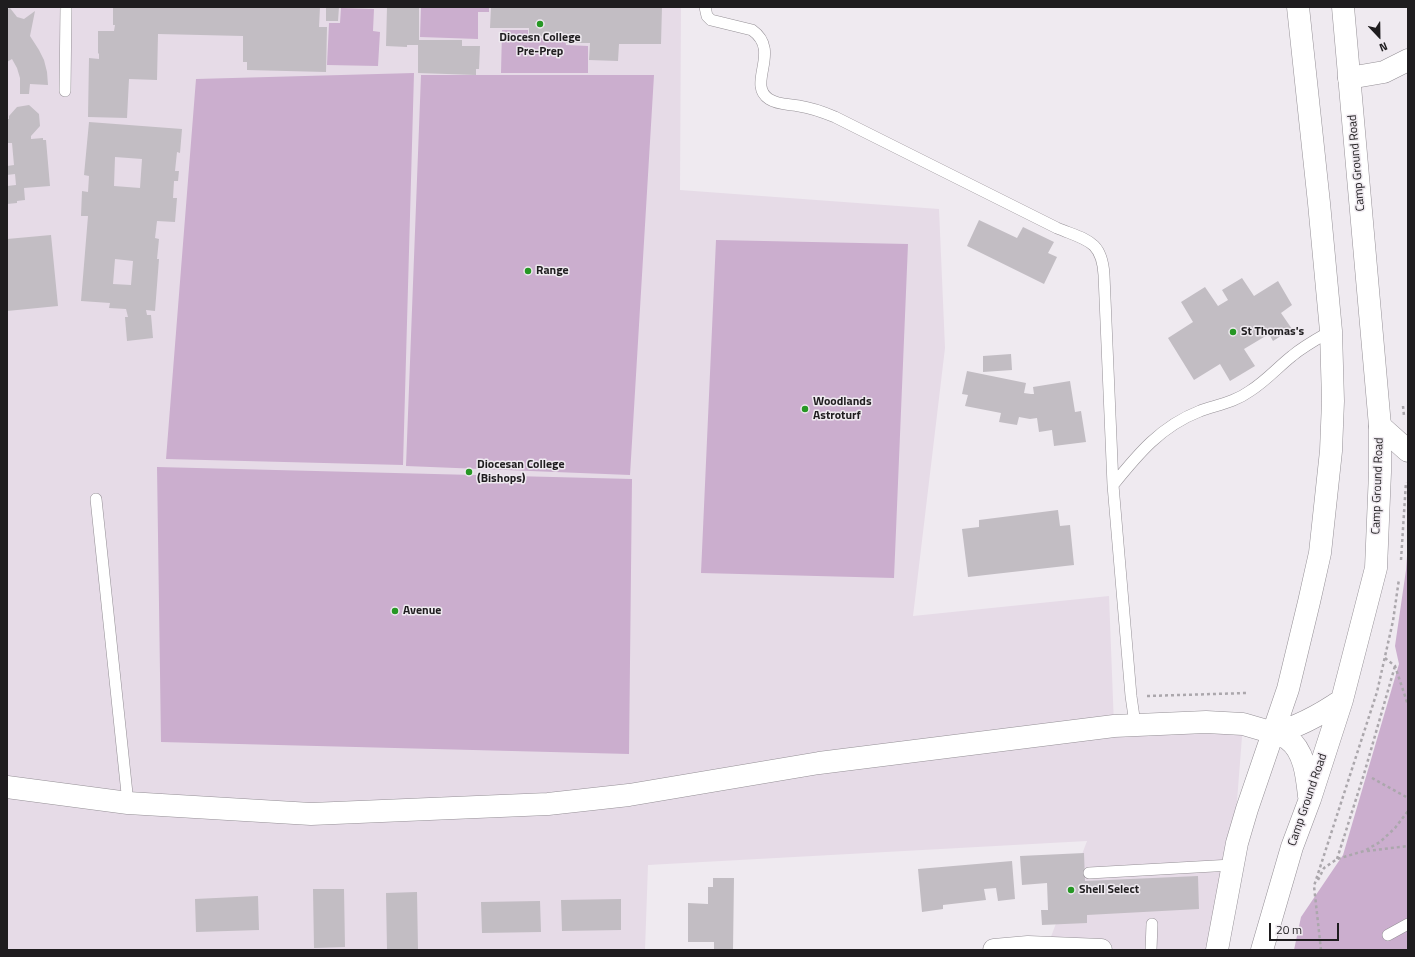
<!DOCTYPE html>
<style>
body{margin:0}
#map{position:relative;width:1415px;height:957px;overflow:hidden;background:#efeaf0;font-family:"Titillium Web",sans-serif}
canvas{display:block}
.frame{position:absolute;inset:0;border:8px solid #1f1d1f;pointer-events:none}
.north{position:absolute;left:1359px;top:16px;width:40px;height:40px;-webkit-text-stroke:3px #efeaf0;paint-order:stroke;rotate:158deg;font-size:11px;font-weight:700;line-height:16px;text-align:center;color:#1f1d1f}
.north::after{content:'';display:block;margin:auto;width:14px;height:18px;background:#1f1d1f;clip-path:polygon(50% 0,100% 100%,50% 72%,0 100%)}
.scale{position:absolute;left:1269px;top:923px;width:70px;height:18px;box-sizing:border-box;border:2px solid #1f1d1f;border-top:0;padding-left:5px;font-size:12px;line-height:14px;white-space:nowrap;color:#1f1d1f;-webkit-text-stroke:3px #efeaf0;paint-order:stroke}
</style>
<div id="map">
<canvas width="1415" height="957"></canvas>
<div class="frame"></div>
<div class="north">N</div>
<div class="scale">20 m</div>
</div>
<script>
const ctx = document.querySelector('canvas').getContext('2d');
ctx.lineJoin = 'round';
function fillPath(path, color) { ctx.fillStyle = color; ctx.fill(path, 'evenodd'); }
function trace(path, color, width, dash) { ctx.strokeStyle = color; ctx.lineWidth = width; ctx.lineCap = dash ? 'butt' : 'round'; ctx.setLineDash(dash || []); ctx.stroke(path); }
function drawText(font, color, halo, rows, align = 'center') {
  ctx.font = font + ' "Titillium Web",sans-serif'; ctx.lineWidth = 3; ctx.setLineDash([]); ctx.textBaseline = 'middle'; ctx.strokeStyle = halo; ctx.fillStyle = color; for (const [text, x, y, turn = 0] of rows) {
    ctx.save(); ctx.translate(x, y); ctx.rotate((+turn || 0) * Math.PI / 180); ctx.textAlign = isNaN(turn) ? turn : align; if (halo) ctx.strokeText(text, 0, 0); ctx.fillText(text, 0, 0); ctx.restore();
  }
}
const built = new Path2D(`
 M7 7H681L680 190 939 209 945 348 913 616 1109 596 1114 726 1243 724 1232 865 1229 950H1046L1087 841 648 865 645 950H7Z`);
const green = new Path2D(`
 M421 7H489V12H478V39L420 37Z
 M341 8 374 9 373 31 380 32 378 66 327 65 329 23H340Z
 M502 30H528V38H565L566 45 588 46V73H501Z
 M414 73 403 465 166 459 196 79Z
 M421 75H654L630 475 406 466Z
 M716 240 908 244 894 578 701 573Z
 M157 467 632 479 629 754 161 742Z
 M1408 541V950H1294L1301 917 1343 855 1399 664 1395 646 1406 570Z`);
const building = new Path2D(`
 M113 7H320L319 27H327L326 72 247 70V62H243V36L158 34 157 80 129 79 127 118 88 117 89 58 99 59V54L98 53V31H114L115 25H113Z
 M326 7H339L338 21H326Z
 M387 7H419V40H462V46H480L479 69H476V75L418 73V45H407V47L386 46Z
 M491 7H662L661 44H619L618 61 589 60 590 43H566V37L529 36V28H490Z
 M10 8 17 17 24 19 35 11 30 36 39 50 44 60 47 72 48 85 30 84 29 94H20V78L17 68 12 59 7 62V9Z
 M29 105 39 114 40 126 31 136V139L43 138V140H46L50 186 24 188 25 200 17 201V203L7 204V186L16 185 15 174 7 175V166L14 165 12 143H7V119H9V116L17 107Z
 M89 122 182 129 180 153 177 152 175 171H179L178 181H174L173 198H177L175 222 157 221 155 238 159 239 157 259H159L155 311 146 310 147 315H151L153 338 127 341 125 317H128L126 309 109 308 110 303 81 301 88 216H81L82 191 88 192 89 176 84 175ZM115 157 142 159 140 188 114 186ZM115 259 133 261 131 285 113 284Z
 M979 220 1017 238 1023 227 1054 242 1048 253 1057 257 1044 284 967 246Z
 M51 235 58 306 7 311V239Z
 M1242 278 1254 296 1278 281 1292 305 1281 313 1292 329 1273 341 1269 334 1244 349 1255 366 1230 381 1220 364 1194 380 1168 338 1193 322 1181 302 1205 287 1218 306 1228 300 1222 290Z
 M1011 354 1012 370 983 372V356Z
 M967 371 1026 383 1024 393 1031 394H1034L1033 387 1070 381 1075 412 1081 411 1086 442 1054 446 1052 430 1039 432 1037 418 1030 419 1019 417 1017 425 999 422 1001 413 965 406 968 395 962 394Z
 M1058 510 1060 526 1070 525 1074 565 968 577 962 529 979 527V520Z
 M1084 853 1085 881 1198 876 1199 909 1087 915V923L1042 925 1041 910H1048L1047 883 1022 885 1020 856Z
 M1012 861 1015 899 998 901 996 888 984 889 986 900 943 905V909L922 912 918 869Z
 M713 878H734L733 950H714V942H688V903L708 904V887H713Z
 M313 889H344L345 947 314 948Z
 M417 892 418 950H387L386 893Z
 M258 896 259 930 196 932 195 899Z
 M621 899V930L562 931 561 900Z
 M540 901 541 932 482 933 481 902Z`);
const path = new Path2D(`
 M1403 406 1404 416
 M1401 560 1406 482
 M1385 658 1395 666 1408 705
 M1147 696 1247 693
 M1372 778 1408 798
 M1367 851 1408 846
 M1337 859 1364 774 1395 666
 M1318 880 1324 868 1337 859 1364 851 1380 842 1395 828 1408 811
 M1321 950 1314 886 1377 692 1393 621 1399 579`);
const service = new Path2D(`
 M705 7 707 16 711 20 752 30C782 51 746 84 769 99 778 105 789 104 799 106 812 108 823 112 835 117L1057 228C1086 240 1102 240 1104 275L1113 485 1131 696 1135 724
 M65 91 66 7
 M1113 485C1138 454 1161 426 1200 411 1217 405 1235 402 1250 391 1266 381 1278 367 1292 356 1304 346 1317 339 1331 331
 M96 499 128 803
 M1089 873 1232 865
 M1388 935 1408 924
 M1151 950 1152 924`);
const minor = new Path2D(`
 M1349 78 1384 72 1408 60
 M1380 426 1408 451
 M7 787 128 803 311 814 548 804 629 795 819 763 1114 726 1206 722 1243 724 1274 733
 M994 950 1028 947 1101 950`);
const primary = new Path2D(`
 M1274 733C1278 735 1284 736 1288 739 1305 751 1307 778 1309 796
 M1274 733C1299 727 1320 715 1342 700
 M1217 950 1237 843 1247 809 1288 689 1309 602 1320 553 1331 451 1333 401 1331 331 1319 203 1298 7
 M1262 950 1292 847 1310 799 1342 700 1376 568 1380 472V426L1343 7`);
const markers = [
 [540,24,4,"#269724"],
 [528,271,4,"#269724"],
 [1233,332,4,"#269724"],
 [805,409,4,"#269724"],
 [469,472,4,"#269724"],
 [395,611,4,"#269724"],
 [1071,890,4,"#269724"]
];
const poiNames = [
 ["Diocesn College",540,38,"center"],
 ["Pre-Prep",540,52,"center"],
 ["Range",536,271],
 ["St Thomas's",1241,332],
 ["Woodlands",813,402],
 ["Astroturf",813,416],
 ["Diocesan College",477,465],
 ["(Bishops)",477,479],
 ["Avenue",403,611],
 ["Shell Select",1079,890]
];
const streetNames = [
 ["Camp Ground Road",1357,163,-95],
 ["Camp Ground Road",1378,486,-88],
 ["Camp Ground Road",1308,800,-71]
];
fillPath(built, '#e6dbe7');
fillPath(green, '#cbaece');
fillPath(building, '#c2bdc3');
trace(service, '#959096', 12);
trace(minor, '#959096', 23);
trace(primary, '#959096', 23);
trace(path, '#aba7ac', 2.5, [3, 3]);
trace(service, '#fff', 11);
trace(minor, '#fff', 22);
trace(primary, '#fff', 22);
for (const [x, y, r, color] of markers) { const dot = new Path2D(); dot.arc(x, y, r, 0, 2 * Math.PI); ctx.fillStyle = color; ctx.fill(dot); trace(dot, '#efeaf0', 1.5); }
drawText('bold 12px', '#1f1d1f', '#efeaf0', poiNames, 'left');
drawText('12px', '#1f1d1f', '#efeaf0', streetNames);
</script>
